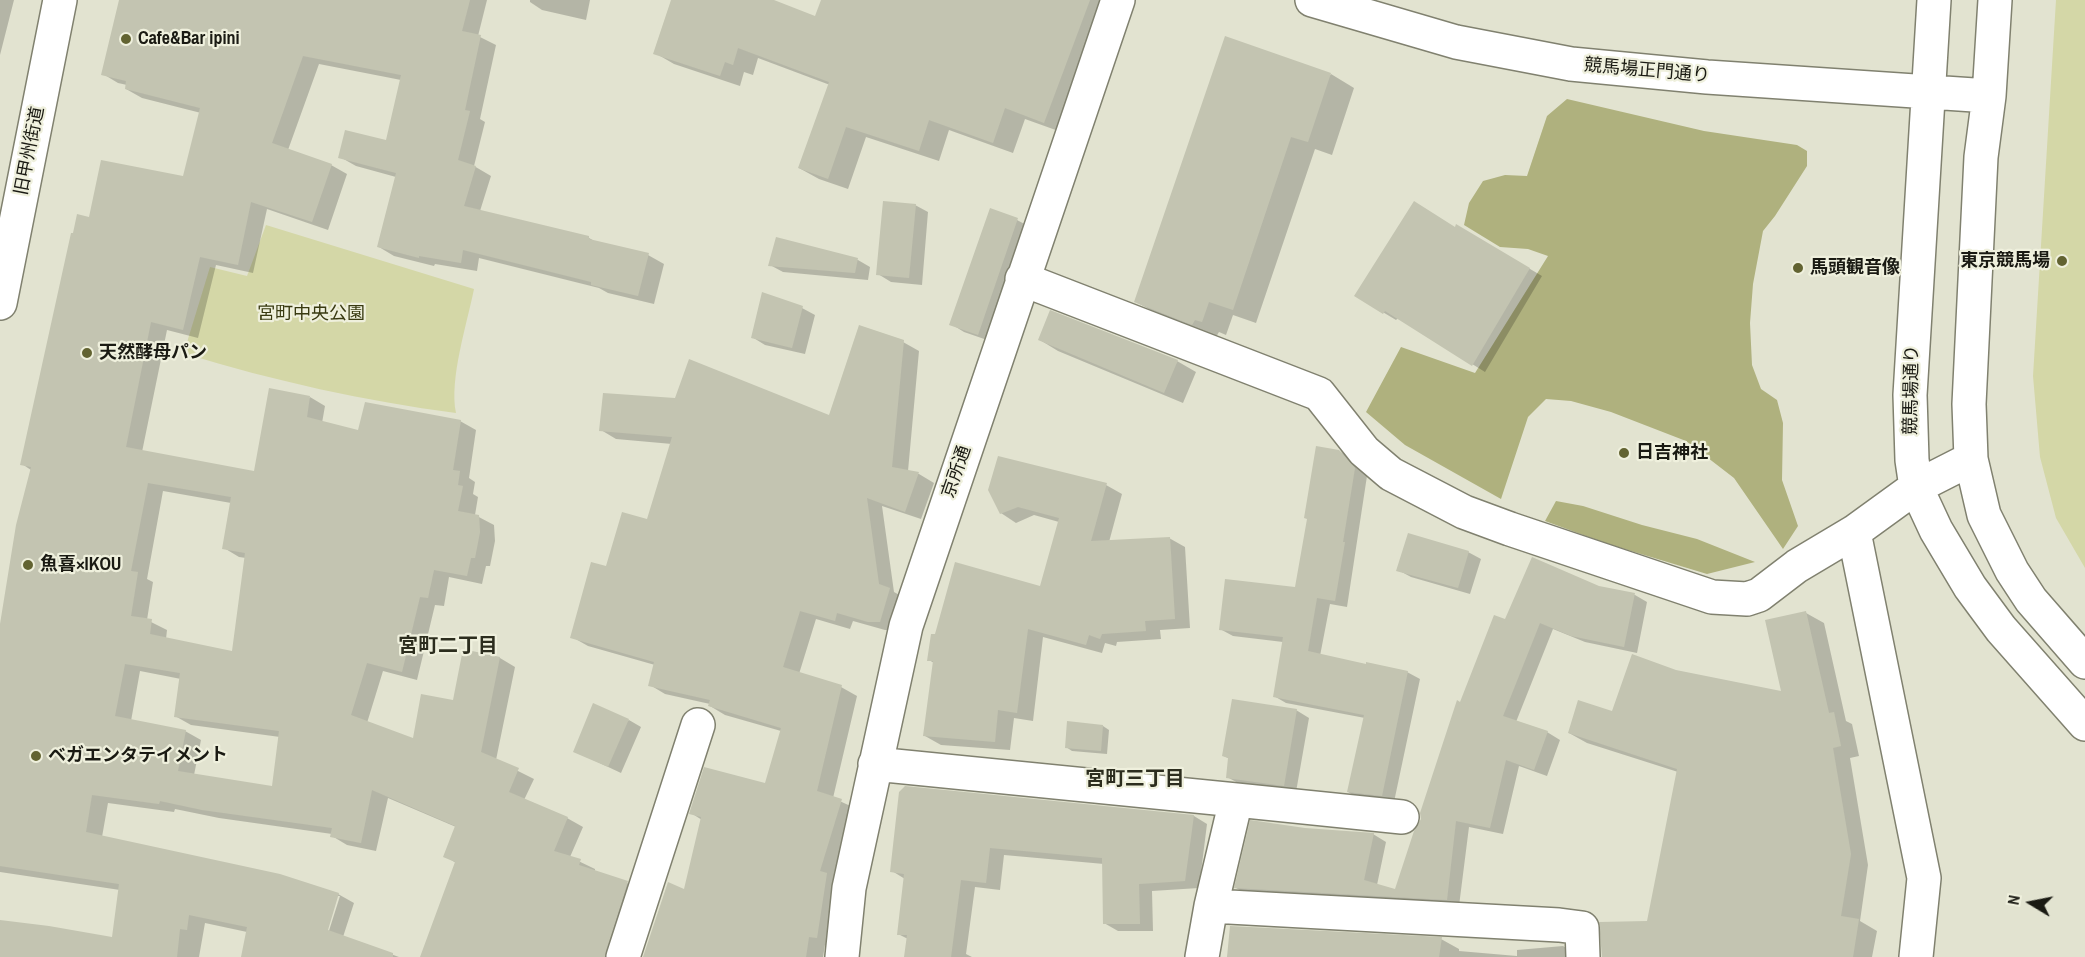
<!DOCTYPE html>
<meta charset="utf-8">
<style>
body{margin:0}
#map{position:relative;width:2085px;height:957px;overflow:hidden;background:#e2e3d0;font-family:"Archivo Narrow",sans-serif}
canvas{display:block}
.north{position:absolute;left:2001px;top:873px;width:60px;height:60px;-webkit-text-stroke:4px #eff0dd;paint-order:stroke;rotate:280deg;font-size:16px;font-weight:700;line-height:24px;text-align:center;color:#1a1a13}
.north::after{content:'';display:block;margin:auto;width:21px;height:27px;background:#1a1a13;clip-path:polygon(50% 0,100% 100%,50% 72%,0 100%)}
</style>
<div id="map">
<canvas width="2085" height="957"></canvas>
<div class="north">N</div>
</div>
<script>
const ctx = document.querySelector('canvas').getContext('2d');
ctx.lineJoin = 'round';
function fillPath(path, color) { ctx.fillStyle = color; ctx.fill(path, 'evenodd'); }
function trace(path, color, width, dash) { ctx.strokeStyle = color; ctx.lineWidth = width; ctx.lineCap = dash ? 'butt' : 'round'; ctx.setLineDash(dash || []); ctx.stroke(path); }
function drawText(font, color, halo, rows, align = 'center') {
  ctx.font = font + ' "Archivo Narrow","Noto Sans JP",sans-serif'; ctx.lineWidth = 4.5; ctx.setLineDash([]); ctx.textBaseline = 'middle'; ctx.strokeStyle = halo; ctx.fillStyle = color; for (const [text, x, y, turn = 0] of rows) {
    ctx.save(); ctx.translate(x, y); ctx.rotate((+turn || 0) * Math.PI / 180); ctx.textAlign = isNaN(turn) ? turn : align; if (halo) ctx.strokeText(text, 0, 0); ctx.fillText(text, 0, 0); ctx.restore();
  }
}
const green = new Path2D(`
 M2056 0H2085V568L2056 518 2040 457 2033 376Z
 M266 225 474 289C467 324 449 379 456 413 365 401 274 381 186 354L188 339 210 267 247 276Z`);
const forest = new Path2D(`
 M1567 99 1704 131 1797 145 1807 151V166L1775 216 1763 231 1753 284 1750 323 1752 365 1761 389 1777 400 1783 423 1782 480 1798 526 1783 549 1734 478 1686 441 1611 412 1571 401 1546 399 1528 417 1501 499 1405 445 1366 412 1401 347 1475 373 1548 256 1528 249 1500 247 1464 225 1469 203 1483 181 1505 175 1527 176 1547 116Z
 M1556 501 1583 506 1642 525 1697 539 1755 562 1707 574 1608 544 1545 521Z`);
const shadow = new Path2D(`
 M0 0H14L0 55Z
 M120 0H487L478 36 496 45 480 119 485 122 474 166 491 176 480 211 589 238 598 243 648 255 664 264 654 304 608 293 599 288 479 258 477 271 435 264 434 266 394 256 379 247 396 177 356 166 340 157 387 142 401 80 319 64 288 150 331 165 347 174 328 230 267 209 253 273 216 265 198 338 167 330 142 452 255 473 310 397 325 406 322 423 360 432 460 421 476 430 469 478 475 482 473 494 478 497 475 515 494 525 495 541 490 566H486L482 584 449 577 444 606 435 605 417 680 383 671 367 723 414 740 454 702 464 651 500 658 515 667 496 760 534 779 524 800 567 818 583 827 570 857 595 869V872L627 883 643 891 622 957H422L456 863 445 856 456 827 388 798 376 851 347 845 332 836V834L219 818 175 809 174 812 108 803 102 837 338 894 354 903 343 937 399 957H242L247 932 205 923 199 957H0V921L114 938 120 890 0 872V630L31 470 22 464 90 219 184 178 201 113 142 98 126 89 127 85 118 83 103 74ZM163 491 231 503 224 548 239 557 246 558 233 652 166 639 167 630 147 620 153 582 147 579ZM140 671 181 679 175 716 191 725 280 737 273 787 194 775 201 740 185 731 131 721ZM337 896H340L327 937 324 936Z
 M530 0H590L586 20 542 10 530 2Z
 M672 0H770L816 17 823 0H1101L1064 133 1025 119 1013 153 949 130 939 161 866 137 848 189 819 179 799 168 830 85 758 58 753 75 744 72 740 86 674 64 655 53Z
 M1331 74 1354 88 1332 155 1315 149 1256 323 1233 315 1226 335 1219 332 1216 337 1160 315 1136 302Z
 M915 205 928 212 922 285 891 282 878 274Z
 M1017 220 1030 227 990 341 964 332 951 324Z
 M1457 226 1542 276 1485 372 1398 318 1396 320 1356 296Z
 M858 260 870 267 868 280 783 272 770 265Z
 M802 308 815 315 805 354 765 345 752 337Z
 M1040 340 1177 361 1196 372 1183 403 1058 351Z
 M903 342 919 351 908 471 919 474 934 483 921 519 882 506 894 592 905 598 895 630H885L853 621 850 629 816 619 799 674 841 687 857 696 833 798 857 809 833 946 825 945 823 957H644L685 891 702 820 691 813 766 785 781 731 725 715 710 706V704L665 694 650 685 655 665 588 646 572 637 607 568 648 521 672 444 616 439 601 430 830 417Z
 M1339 451 1352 459 1367 476 1347 607 1330 604 1320 656 1407 672 1420 679 1394 802 1360 799 1348 792 1365 718 1286 703 1274 696 1283 642 1233 636 1220 629 1296 589Z
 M1106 485 1122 494 1109 542 1169 538 1185 547 1190 628 1160 630 1161 639 1117 642 1116 646 1105 643 1102 653 1043 637 1033 721 1014 718 1010 750 941 745 925 736 934 663 929 660 936 636 1041 588 1059 522 1034 515 1016 523 1001 513 989 489Z
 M1468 552 1481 559 1470 594 1411 577 1398 570Z
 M1598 588 1635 595 1647 602 1637 653 1585 642 1553 629 1516 722 1547 732 1560 740 1547 776 1519 766 1503 834 1469 827 1459 906 1249 895 1236 888 1305 830 1373 834 1386 842 1377 885 1396 890 1422 820 1461 703 1506 621Z
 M1806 613 1824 623 1846 721 1852 724 1859 756 1850 758 1868 865 1860 921 1877 931 1872 957H1603L1649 922 1678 772 1587 743 1569 733 1613 713 1676 671 1783 693Z
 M1296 710 1309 718 1296 792 1240 784 1227 777 1230 759 1224 756Z
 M629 720 641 727 621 773 574 751Z
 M1103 726 1109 730 1107 754 1072 751 1066 747Z
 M901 793 1194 816 1207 824 1199 888 1152 891 1153 931H1118L1104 923V864L1004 855 1000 890 975 887 966 954 972 957H906L908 939 898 934 905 879 892 871Z
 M1441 939 1459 949V951L1517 956V950L1563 946 1581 957H1229Z`);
const building = new Path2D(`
 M119 0H470L462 31 481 35 465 110 470 111 458 160 476 166 464 206 589 236V239L649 253 638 296 591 285V282L463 250 461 263 419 256V258L377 247 396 173 338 158 345 130 386 140 401 75 303 56 272 143 332 164 312 222 251 202 238 265 200 257 183 330 151 322 126 447 254 471 269 388 310 396 307 417 358 430 365 402 461 420 453 470 460 471 458 485 463 486 458 511 479 515 480 532 475 558H471L467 576 434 570 428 598 420 597 402 672 367 663 351 715 413 738 421 694 453 700 463 649 500 657 481 752 519 768 509 792 568 817 554 851 581 859 579 865 628 881 605 957H420L455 862 443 857 455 826 372 790 361 843 330 837 332 828 202 810 160 801 159 804 92 795 86 832 280 874 339 893 328 930 393 953V957H241L247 927 189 915 187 930 180 929 177 957H0V920L49 926 112 937 119 884 0 866V624L16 525 31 467 20 465 71 233H73L77 214 89 217 101 160 183 176 200 108 125 89 126 81 101 75ZM148 483 231 497 222 549 245 553 232 651 150 634 152 619 131 616 138 572 131 571ZM125 664 180 673 174 717 279 731 272 786 178 771 186 730 115 716Z
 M671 0H774L815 16 821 0H1090L1044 123 1005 108 993 143 929 120 919 151 846 127 828 179 798 168 829 82 738 48 733 65 725 62 720 76 653 54Z
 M1225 36 1331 73 1308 142 1291 137 1233 310 1209 302 1202 322 1195 320 1192 325 1134 302Z
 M883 201 916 204 909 278 876 275Z
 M1414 201 1455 227 1456 224 1530 268 1472 366 1385 311 1383 314 1354 296Z
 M990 208 1018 218 978 335 949 325Z
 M776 237 858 258 855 273 768 266Z
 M762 292 803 306 792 348 751 338Z
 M1050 310 1178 360 1164 393 1038 340Z
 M859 325 904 340 892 467 919 472 905 512 867 498 879 584 890 588 880 622H868L837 613 835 621 800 611 783 667 842 685 817 791 842 799 820 871 827 873 817 938 809 937 806 957H643L668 882 684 889 701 817 689 814 704 767 765 783 781 728 708 706 710 700 648 686 654 662 570 638 591 562 606 566 622 512 647 519 672 437 599 431 603 393 675 398 689 359 829 415Z
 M1316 446 1339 450 1355 468 1343 542H1345L1335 601 1317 598 1308 651 1366 664V662L1408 671 1382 796 1347 792 1364 715 1273 697 1283 637 1219 630 1225 579 1295 587 1307 519 1304 518Z
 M998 456 1107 483 1091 541 1170 537 1175 619 1145 621 1146 631 1102 634 1100 639 1089 635 1086 645 1028 629 1017 713 998 710 995 742 923 736 933 661H927L931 634H935L955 562 1040 586 1059 518 1018 507 1000 514 988 490Z
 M1408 533 1469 551 1458 588 1396 571Z
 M1532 557 1599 586 1635 593 1624 647 1571 636 1540 623 1503 716 1548 731 1534 770 1506 760 1490 828 1456 821 1447 900 1234 888 1250 820 1305 828 1374 833 1364 880 1395 889 1414 831 1421 819 1420 813 1457 700 1460 702 1494 615 1505 619Z
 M1806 611 1829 713 1834 712 1841 746 1833 748 1851 854 1841 916 1859 919 1853 957H1602L1599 922 1647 921 1677 769 1568 733 1578 700 1612 711 1632 654 1676 670 1781 691 1765 620Z
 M1232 699 1297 709 1284 786 1226 778 1228 758 1222 756Z
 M593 703 629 719 608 767 573 752Z
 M1067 721 1103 725 1101 751 1065 748Z
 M905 786 1194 815 1185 881 1139 884 1140 924H1103L1102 858 990 848 986 883 961 880 951 957H904L907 935H897L904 874 890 872 899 792Z
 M1230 926 1442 937 1439 957H1227Z`);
const minor = new Path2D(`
 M1312 0 1456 42 1571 64 1707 77 1989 96
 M1934 0 1910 395 1912 460 1916 487 1936 530 1970 587 2001 629 2085 724
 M1995 0 1989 96 1981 157 1969 404 1971 459 1984 515 2012 571 2031 600 2085 662
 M1022 279 1319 394 1364 451 1391 474 1464 512 1510 529 1712 597 1747 599 1759 595 1797 566 1854 532 1916 487 1971 459
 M1854 532 1924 878 1916 957
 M875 764 1236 800 1211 906 1202 957
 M1236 800 1402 817
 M1211 906 1559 925 1582 928 1583 957
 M623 957 698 725
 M842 957 849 888 906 626 1118 0`);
const major = new Path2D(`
 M0 303 60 0`);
const markers = [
 [126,39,6,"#626331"],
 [2062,261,6,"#626331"],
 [1798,268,6,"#626331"],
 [87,353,6,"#626331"],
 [1624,453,6,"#626331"],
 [28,565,6,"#626331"],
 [36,756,6,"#626331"]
];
const poiNames = [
 ["Cafe&Bar ipini",138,39],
 ["東京競馬場",2050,261,"right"],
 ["馬頭観音像",1810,268],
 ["天然酵母パン",99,353],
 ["日吉神社",1636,453],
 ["魚喜×IKOU",40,565],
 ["ベガエンタテイメント",48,756]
];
const streetNames = [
 ["競馬場正門通り",1647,71,5],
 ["旧甲州街道",30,151,-79],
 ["競馬場通り",1912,390,-89],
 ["京所通",957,472,-71]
];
const parkNames = [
 ["宮町中央公園",311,314]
];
const neighbourhoodNames = [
 ["宮町二丁目",448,647],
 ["宮町三丁目",1135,780]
];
fillPath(green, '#d4d7a7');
fillPath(forest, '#afb17e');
fillPath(shadow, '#0003');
fillPath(building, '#c3c4b1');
trace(minor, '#80816f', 36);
trace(major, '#80816f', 36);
trace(minor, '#fff', 33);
trace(major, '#fff', 33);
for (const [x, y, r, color] of markers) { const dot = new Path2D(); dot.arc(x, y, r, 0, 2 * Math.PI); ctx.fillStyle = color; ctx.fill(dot); trace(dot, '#eff0dd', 2); }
drawText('bold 18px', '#1a1a13', '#eff0dd', poiNames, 'left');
drawText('18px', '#1a1a13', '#eff0dd', streetNames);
drawText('18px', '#393a11', '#eff0dd', parkNames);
drawText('bold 20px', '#2c2d1e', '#eff0dd', neighbourhoodNames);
</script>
